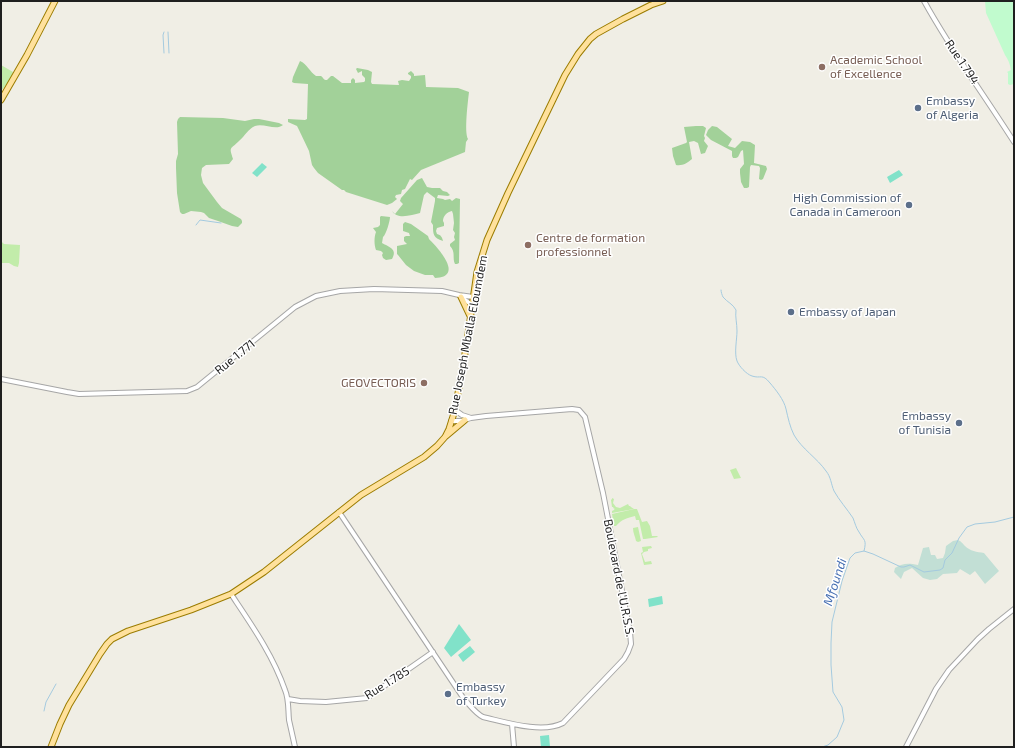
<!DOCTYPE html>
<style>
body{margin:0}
#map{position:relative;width:1015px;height:748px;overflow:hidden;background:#f0eee5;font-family:"Exo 2",sans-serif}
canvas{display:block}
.frame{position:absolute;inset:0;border:2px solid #1f1f1f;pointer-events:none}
</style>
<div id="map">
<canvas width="1015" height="748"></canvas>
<div class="frame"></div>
</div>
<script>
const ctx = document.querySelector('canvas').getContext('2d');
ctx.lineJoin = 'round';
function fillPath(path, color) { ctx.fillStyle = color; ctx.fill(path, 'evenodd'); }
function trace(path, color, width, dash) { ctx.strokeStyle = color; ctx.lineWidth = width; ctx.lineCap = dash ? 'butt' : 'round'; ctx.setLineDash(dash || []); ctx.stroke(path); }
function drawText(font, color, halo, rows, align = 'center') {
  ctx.font = font + ' "Exo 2",sans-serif'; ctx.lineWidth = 3; ctx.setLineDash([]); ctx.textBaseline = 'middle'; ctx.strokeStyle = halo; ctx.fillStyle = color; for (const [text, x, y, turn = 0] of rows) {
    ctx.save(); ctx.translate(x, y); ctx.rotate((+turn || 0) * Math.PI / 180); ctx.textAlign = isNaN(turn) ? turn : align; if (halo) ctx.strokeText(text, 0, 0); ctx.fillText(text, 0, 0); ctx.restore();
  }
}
const grass = new Path2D(`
 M1 65 13 72 11 79 1 91Z
 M1 241 4 244 20 245 19 263 18 267 14 266 9 263H2L1 264Z
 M736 468 741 478 734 479 730 470Z
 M612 498 614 499 613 503 616 507 620 508 628 504 629 506H630L631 507 634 509 612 513V511L614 510 615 508 614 509 613 507H612L611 500 612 499Z
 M634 509H637L642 522 647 521 650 526 652 536H657L658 537 645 539H643L639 520H636L635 516C627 518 622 519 616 526H614L612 514Z
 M638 527 641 541 638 542 636 541C635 536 633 533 633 528Z
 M651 546 652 548 648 549V551L644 552 642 554 645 562 651 561 652 564 644 565 641 553 643 552 642 547Z`);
const forest = new Path2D(`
 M300 61C307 64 310 72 316 76H321C324 78 323 80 327 80L331 76H333L342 83H351V80L353 78 355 80V83L364 82 365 81V78L362 75V71L358 73 356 69 357 68 368 70 372 72 371 82 372 84 399 85 398 81 402 80 409 81 411 78V76L408 74V73L411 71 414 74V76L425 75 426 87 458 88 469 92C468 101 464 132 468 139L466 142 465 152 421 170 412 180 410 179 405 189 402 190 401 194 396 195 395 197 397 199 392 203 387 205 346 192 344 190H342L318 173 314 168 312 165 309 151 299 130 297 126 288 122V119L305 120 307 119 308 84 294 83 292 82 293 77Z
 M180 117 223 118 245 121 254 119H259L279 123 283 125C276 131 264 123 255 126 248 129 245 136 239 141 230 150 229 146 233 159L229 164 206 165 202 168 201 175 203 183 217 202 222 208 241 219 242 221V223L238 227 232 226 218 221 209 218 204 213 201 212 191 211 184 214H182L180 212 177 193 176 168V161L178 154 177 122 178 119Z
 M696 126H703L706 128 704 136 705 138 704 141 708 146 705 153 701 154 698 143 694 141 689 142 692 159C687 163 683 166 676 165L673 156 672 148 686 143 687 142 684 127Z
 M712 126 717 127 732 139 728 146 735 148 742 141 750 142 755 145 754 163 766 166 767 169 763 179 761 180 759 179 760 168 759 166 751 165 750 167 749 187 747 188H744L741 182 740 173V169L744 164 743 150 741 151 738 157 736 158H733L732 156V151L711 140 706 135 708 130Z
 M422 178 427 187 432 188H440L443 191 447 192 450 195 448 196 438 195 437 198 443 199 445 200 450 199 452 201 456 198 460 199 459 263 457 264H455C452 258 456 252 450 246V244L455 240 454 237 455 233 453 230 454 223 453 214 452 211C447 212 443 216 443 221L444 223V226L437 228 436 231 437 234C441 235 442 237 443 241 433 238 433 234 433 225L431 222 435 201V198L427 192 424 195 420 213C412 215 397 220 392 211L395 214 403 204 400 201 401 198 417 180Z
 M381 216 390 217C390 221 386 235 383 237L382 243C389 247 398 249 392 259L386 260 383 258 382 255 383 253 381 251 376 250C374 245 374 237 376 232L373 228 378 227 380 225V217Z
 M405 222 411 224 428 236 429 239C438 248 465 277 435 278L433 275H425L414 271 406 265 398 255 397 254V246L407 244 404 241V237L406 236H410L409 233 403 231V224Z`);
const wetland = new Path2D(`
 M958 540C962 542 962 543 965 546 970 551 977 552 984 553L999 571 985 584 975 571 970 575 960 569 957 573 943 574 937 579 930 580 923 578 912 568 904 572 901 579 894 572 895 568C903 563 908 563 918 565L923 548 929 547 931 555H935L937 559 943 558 945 553 946 546 953 541Z`);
const park = new Path2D(`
 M985 1H1014V84L1010 85 1008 84V73L1007 72 1011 70C1010 64 1008 59 1005 55L986 13Z`);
const pitch = new Path2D(`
 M262 163 267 167 257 177 252 173Z
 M899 170 903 175 890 183 887 177Z
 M662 596 663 604 649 607 648 599Z
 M459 624 471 640 451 657 444 648Z
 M470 646 475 652 463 662 458 655Z
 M549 735 550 747H541L540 736Z`);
const stream = new Path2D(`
 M168 32 169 53
 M164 53 163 35 164 32
 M196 225 200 220 221 223
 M721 290C721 292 722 295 723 297 727 302 733 304 736 310 735 317 737 323 737 331 737 339 734 353 737 361 739 366 746 374 752 376 761 379 762 373 770 383 776 390 784 400 786 409 788 418 790 427 794 435 802 449 817 458 826 471 831 477 831 484 834 491 839 500 847 509 853 518 855 523 856 528 859 532 864 541 867 539 864 551
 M44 711 46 702 56 684
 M822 747 828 745 837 737 844 720 842 707 833 692 831 665V643L832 622 842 581 850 558 855 553 864 551 873 554 901 567H904L910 565 924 572 940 570 943 568 945 560 952 553 959 538 967 527 975 524 995 522 1014 517`);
const minor = new Path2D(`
 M924 1C951 50 984 95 1014 142
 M461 297 472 305
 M1 379 67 392 79 394 187 391 197 387 295 307 316 296 340 291 374 289 442 291 459 295 473 297
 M455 410 462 415 471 418
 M339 512 464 699C470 705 475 713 483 717 505 722 542 734 563 723L624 659 628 652 631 644 630 632 603 493 585 417 579 410 572 409 486 416 471 418 461 421H451
 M231 594C251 624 273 655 285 690 289 699 288 710 289 720 291 729 293 738 295 747
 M288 699 300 701 326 702 367 698 433 652
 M512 724 514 747
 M906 747 936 689 949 670 978 639 989 629 1014 609`);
const major = new Path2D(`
 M1 100 27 55 55 1
 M461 297 470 316
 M446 436 465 420
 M51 747 60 724 69 705 100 654 107 644 112 639 128 631 191 610 231 594 264 572 361 495 424 457 437 446 445 437 449 429 455 410 466 348 477 272 487 240 508 193 565 75 578 54 590 39 596 34 623 19 651 5 663 1`);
const markers = [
 [822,67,4,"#8d6e63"],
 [918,108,4,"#5c6f8a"],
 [909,205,4,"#5c6f8a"],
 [528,245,4,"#8d6e63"],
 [791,312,4,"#5c6f8a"],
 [424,383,4,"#8d6e63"],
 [959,423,4,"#5c6f8a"],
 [448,694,4,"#5c6f8a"]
];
const educationNames = [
 ["Academic School",830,60],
 ["of Excellence",830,74],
 ["Centre de formation",536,238],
 ["professionnel",536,252],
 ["GEOVECTORIS",416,383,"right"]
];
const streetNames = [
 ["Rue 1.794",962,62,56],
 ["Rue Joseph Mballa Eloumdem",468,335,-79],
 ["Rue 1.771",235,357,-39],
 ["Boulevard de l'U.R.S.S.",619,578,79],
 ["Rue 1.785",387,683,-32]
];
const serviceNames = [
 ["Embassy",926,101],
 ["of Algeria",926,115],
 ["High Commission of",901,198,"right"],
 ["Canada in Cameroon",901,212,"right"],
 ["Embassy of Japan",799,312],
 ["Embassy",951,416,"right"],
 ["of Tunisia",951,430,"right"],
 ["Embassy",456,687],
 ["of Turkey",456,701]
];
const waterNames = [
 ["Mfoundi",835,582,-72]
];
fillPath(grass, '#c2ecaa');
fillPath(forest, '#a2d199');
fillPath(wetland, '#c2dfd5');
fillPath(park, '#c1fbce');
fillPath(pitch, '#81e2c9');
trace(stream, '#a4cadf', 1);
trace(minor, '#a6a6a6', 6);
trace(major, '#9b7c00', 7);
trace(minor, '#fff', 4);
trace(major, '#ffe19c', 5);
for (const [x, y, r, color] of markers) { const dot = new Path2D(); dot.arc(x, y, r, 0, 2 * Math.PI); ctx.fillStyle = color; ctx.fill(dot); trace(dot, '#fff', 1.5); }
drawText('12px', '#785e54', '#fff', educationNames, 'left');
drawText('12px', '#1f1f1f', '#fff', streetNames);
drawText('12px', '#4e5e75', '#fff', serviceNames, 'left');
drawText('italic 13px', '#4870b3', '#fff', waterNames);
</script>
